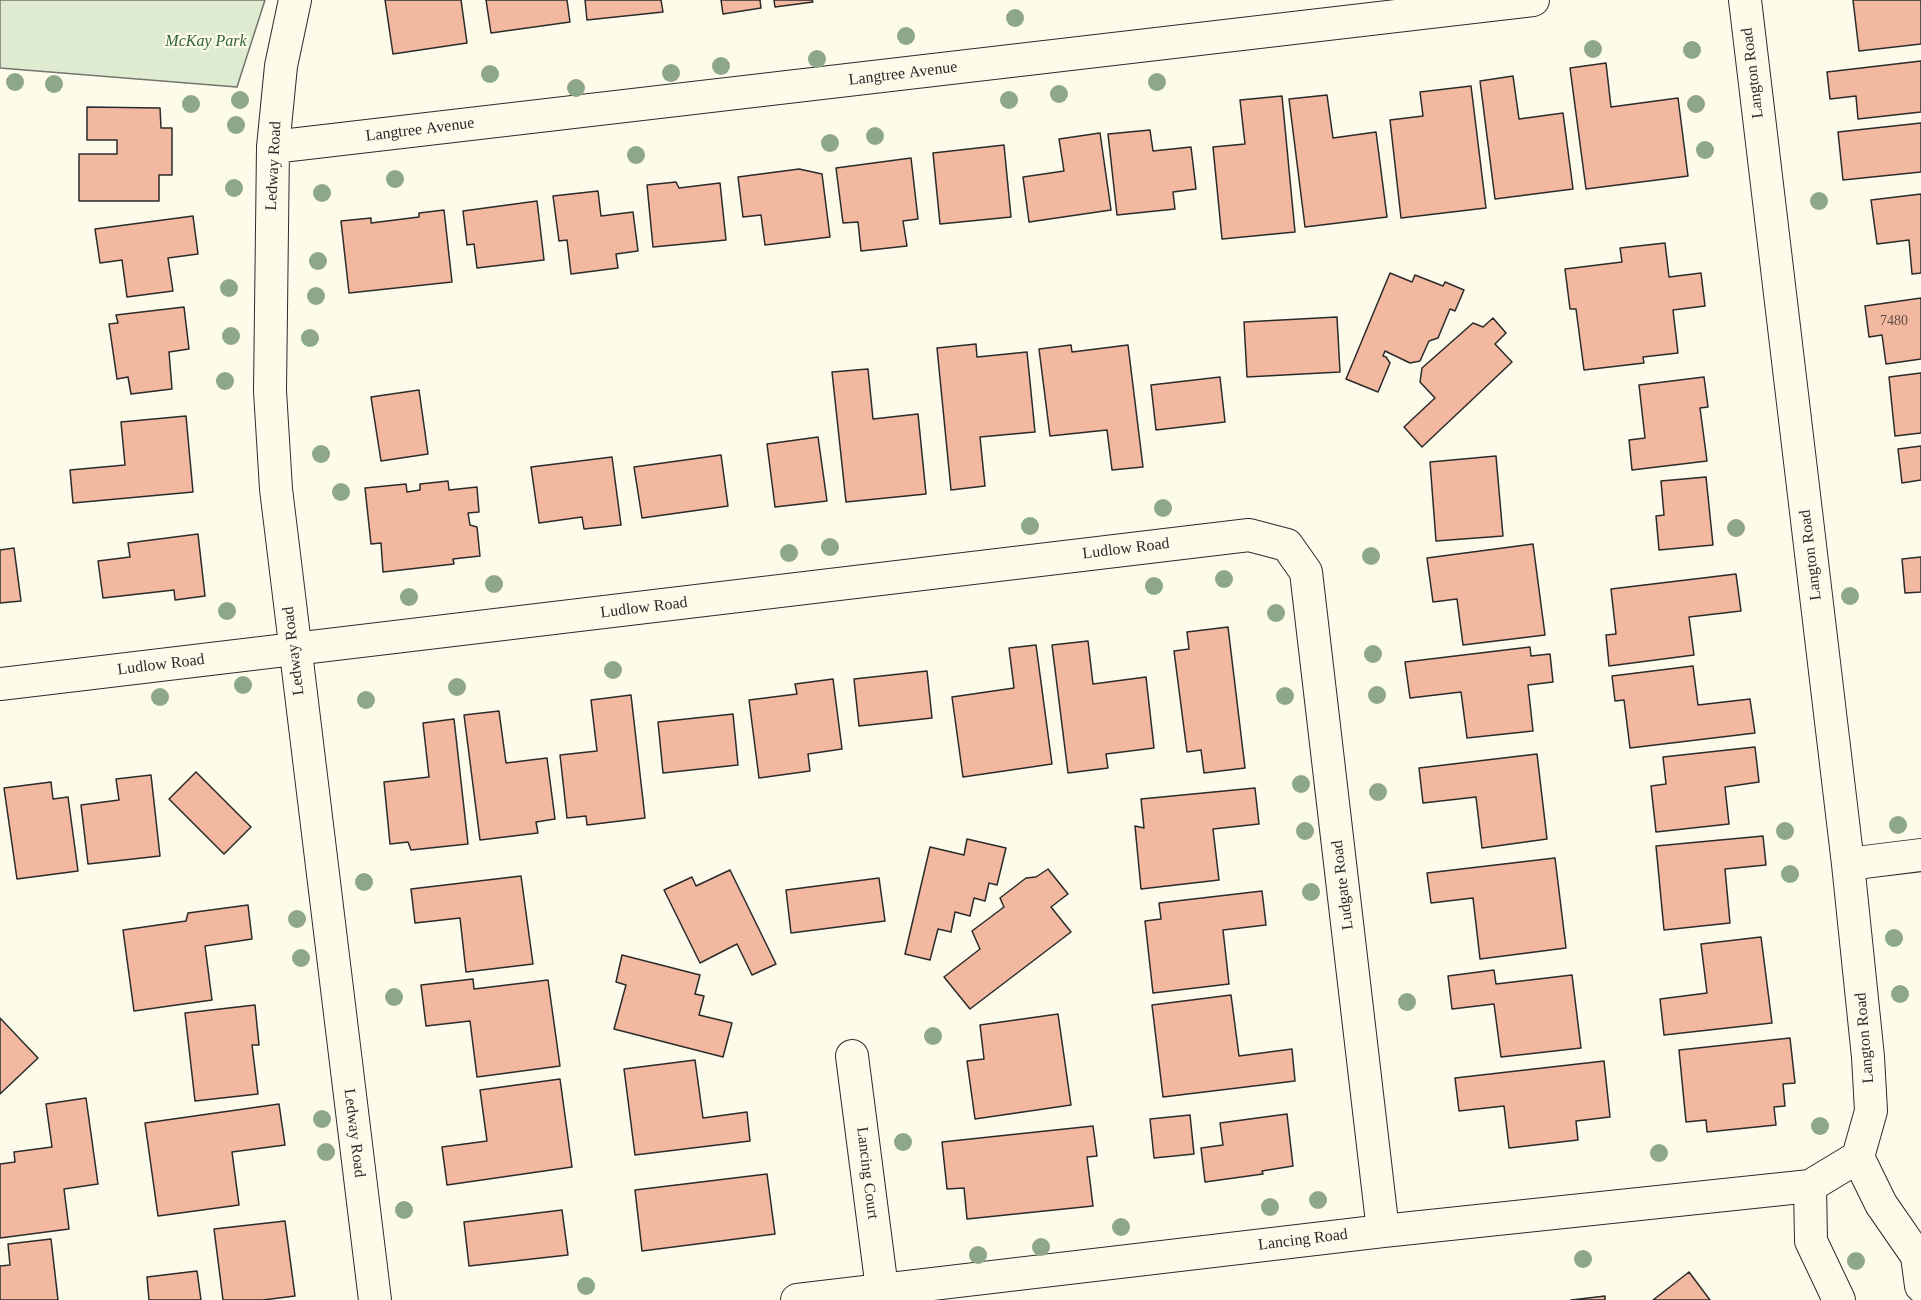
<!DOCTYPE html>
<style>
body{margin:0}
canvas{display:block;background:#fdfbea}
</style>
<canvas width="1921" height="1300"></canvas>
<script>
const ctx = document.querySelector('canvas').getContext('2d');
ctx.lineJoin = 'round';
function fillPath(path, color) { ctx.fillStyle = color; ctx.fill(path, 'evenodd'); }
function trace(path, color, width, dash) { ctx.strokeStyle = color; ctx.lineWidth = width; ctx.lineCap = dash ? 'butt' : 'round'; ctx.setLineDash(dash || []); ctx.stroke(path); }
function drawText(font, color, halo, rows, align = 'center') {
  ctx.font = font + ' Georgia,serif'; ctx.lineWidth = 4.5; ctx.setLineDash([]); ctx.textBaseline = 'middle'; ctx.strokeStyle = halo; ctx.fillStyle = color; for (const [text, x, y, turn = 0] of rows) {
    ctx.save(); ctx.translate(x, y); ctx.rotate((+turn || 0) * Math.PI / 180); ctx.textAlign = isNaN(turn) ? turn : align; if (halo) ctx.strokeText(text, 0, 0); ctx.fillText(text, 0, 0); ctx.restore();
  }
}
const green = new Path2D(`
 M0 0H265L237 87 0 68Z`);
const building = new Path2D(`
 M385 0H461L467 43 393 54Z
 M486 0H567L570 22 491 33Z
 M585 0H661L663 12 587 20Z
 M721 0H760L761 8 723 14Z
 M774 0H812L813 2 775 7Z
 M1853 0H1921V44L1859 51Z
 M1921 61V112L1858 119 1856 96 1830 99 1827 72Z
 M1606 63 1611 107 1678 98 1688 176 1586 189 1570 68Z
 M1513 76 1519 119 1563 113 1573 189 1495 199 1480 81Z
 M1471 86 1486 208 1401 218 1390 120 1423 116 1420 92Z
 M1327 95 1333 138 1376 132 1387 217 1305 227 1289 99Z
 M1282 96 1295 232 1222 239 1213 147 1245 144 1240 100Z
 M87 107 160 108 161 128H172V175H159V201H79V154H117V140H87Z
 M1921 123V172L1843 180 1838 132Z
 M1150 130 1153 151 1191 147 1196 189 1173 192 1175 209 1117 215 1108 134Z
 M1100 133 1111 210 1029 222 1023 177 1064 171 1059 139Z
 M1004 145 1011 217 940 224 933 153Z
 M911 158 918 219 903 221 907 246 861 251 858 222 843 223 836 168Z
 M799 169 822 174 830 237 765 245 761 215 743 217 738 177Z
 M676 182 679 188 720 183 726 240 653 247 647 185Z
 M598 191 601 216 633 212 638 251 616 254 618 268 571 274 567 240 559 241 553 196Z
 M1921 194V273L1912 274 1909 240 1877 244 1871 200Z
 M537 201 544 260 477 268 474 244 467 245 463 211Z
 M444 210 452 282 349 293 341 221 371 218V223L419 217V213Z
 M193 216 198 254 168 258 173 291 127 297 122 260 100 263 95 229Z
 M1665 243 1669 277 1701 273 1705 306 1673 310 1678 353 1643 357 1644 363 1584 370 1576 309H1570L1565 269 1622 262 1620 248Z
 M1390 273 1412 282 1415 275 1443 286 1445 282 1464 290 1455 311 1450 309 1438 338 1429 341 1420 361 1410 363 1385 351 1383 356 1386 357 1390 363 1378 392 1346 379Z
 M1921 298V359L1886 364 1882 335 1869 337 1865 306Z
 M184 307 189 349 169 352 172 389 131 394 128 377 117 379 109 324 118 323 116 315Z
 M1337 317 1340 372 1247 377 1244 322Z
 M1493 318 1506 333 1495 344 1512 362 1422 447 1404 427 1435 398 1420 382 1422 368 1473 323 1483 327Z
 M976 344 977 357 1027 352 1035 432 980 437 985 486 951 490 937 348Z
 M1071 345 1072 352 1128 345 1143 467 1112 470 1107 430 1050 436 1039 349Z
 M868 369 873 419 918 414 926 494 846 502 832 372Z
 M1921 373V433L1895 436 1889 377Z
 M1220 377 1225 422 1156 430 1151 385Z
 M1704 377 1708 407 1700 408 1707 461 1632 470 1629 440 1645 438 1639 385Z
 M419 390 428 454 381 461 371 397Z
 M186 416 193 492 73 503 70 470 125 465 121 422Z
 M818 437 827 501 775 507 767 444Z
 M1921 446V480L1902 483 1898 449Z
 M721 455 728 506 642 518 634 467Z
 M1496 456 1503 536 1436 541 1430 462Z
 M612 457 621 525 584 529 582 517 539 523 531 467Z
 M1706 477 1713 545 1659 550 1656 516 1664 515 1661 481Z
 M448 481 449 490 477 487 479 512 468 513 470 525 477 527 480 556 453 559 454 564 383 572 381 543 371 544 365 488 406 484 407 492 420 490V484Z
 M198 534 205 596 175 600 174 590 103 598 98 561 130 557 128 543Z
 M1533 544 1545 635 1463 645 1457 599 1433 602 1427 558Z
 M14 548 21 601 0 603V550Z
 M1921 557V592L1905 593 1902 559Z
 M1736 574 1741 611 1689 617 1694 655 1609 666 1606 635 1616 634 1611 589Z
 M1228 627 1245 768 1204 773 1201 750 1187 752 1174 651 1189 649 1187 632Z
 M1088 641 1093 684 1146 677 1154 748 1106 754 1108 768 1068 773 1052 645Z
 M1036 645 1052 764 963 777 952 697 1014 688 1009 648Z
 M1530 647 1531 656 1550 654 1553 682 1528 685 1533 731 1467 738 1461 692 1410 698 1405 662Z
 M1693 666 1698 705 1750 699 1755 733 1630 748 1624 700 1615 701 1612 676Z
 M927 671 932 718 859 726 854 679Z
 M833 679 842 749 808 754 810 771 759 778 749 700 797 694 795 684Z
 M631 695 645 818 587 825 586 816 567 818 560 755 597 751 591 700Z
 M499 711 506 763 547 758 555 819 536 822 538 833 480 840 464 715Z
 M733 714 738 765 663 773 658 722Z
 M454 719 468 844 411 850 408 842 390 844 384 782 429 777 423 723Z
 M1755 747 1759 782 1725 787 1729 824 1656 832 1651 786 1666 784 1663 757Z
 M1537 754 1547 839 1482 848 1476 797 1423 803 1419 768Z
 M196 772 251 827 224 854 169 799Z
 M151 775 160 856 88 864 81 805 119 800 116 779Z
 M51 782 53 799 68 797 78 871 17 879 4 788Z
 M1255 788 1259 824 1213 829 1219 880 1141 889 1135 826 1144 828 1141 799Z
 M1763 836 1766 865 1725 869 1730 923 1664 930 1656 846Z
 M967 839 1006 848 997 885 989 883 985 901 974 898 970 916 955 912 951 932 938 929 930 960 905 954 930 847 964 855Z
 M1555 858 1566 948 1480 959 1473 898 1431 903 1427 873Z
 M1048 869 1068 894 1051 907 1071 932 970 1009 944 977 980 949 972 931 1004 907 1000 898 1026 878 1036 877Z
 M730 870 776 964 752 975 737 944 700 963 664 890 692 877 696 886Z
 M521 876 533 964 466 972 460 918 415 923 411 889Z
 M879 878 885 921 791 933 786 890Z
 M1262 891 1266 925 1223 930 1229 984 1153 993 1145 921 1161 919 1159 903Z
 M248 905 252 939 205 946 212 1000 134 1011 123 930 186 921 188 913Z
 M1761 937 1772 1023 1664 1035 1660 999 1707 993 1701 944Z
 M622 955 700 975 695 994 704 996 699 1015 732 1023 723 1057 614 1029 626 985 616 982Z
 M1494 970 1496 984 1572 975 1581 1048 1501 1057 1494 1004 1452 1009 1448 976Z
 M473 979 474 989 548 980 560 1066 477 1077 470 1021 426 1026 421 985Z
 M1231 995 1239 1056 1292 1049 1295 1081 1163 1097 1152 1005Z
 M255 1005 259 1045H252L258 1094 195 1101 185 1013Z
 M1058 1014 1071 1105 975 1119 967 1061 984 1059 980 1025Z
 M0 1018 38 1058 0 1094Z
 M1790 1038 1795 1083 1783 1084 1785 1106 1774 1107 1776 1125 1707 1132 1706 1120 1686 1122 1679 1050Z
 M695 1060 703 1118 747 1112 750 1141 635 1155 624 1069Z
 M1604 1061 1610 1117 1576 1121 1578 1140 1509 1148 1504 1106 1459 1111 1455 1078Z
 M560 1079 572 1167 447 1185 442 1147 487 1141 480 1090Z
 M86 1098 98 1184 64 1189 69 1229 0 1238V1164L15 1162 14 1152 52 1147 46 1104Z
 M279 1104 285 1145 232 1152 239 1205 158 1216 145 1123Z
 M1287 1114 1293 1166 1262 1171 1263 1174 1205 1182 1201 1148 1223 1145 1220 1123Z
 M1190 1115 1194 1154 1154 1158 1150 1119Z
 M1093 1126 1097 1156 1087 1157 1093 1206 967 1219 964 1188 947 1189 942 1142Z
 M767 1174 775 1234 642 1251 635 1190Z
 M562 1210 568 1255 469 1266 464 1222Z
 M285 1221 295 1296 263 1300H223L214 1229Z
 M51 1239 58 1300H0V1266L10 1265 8 1244Z
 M197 1271 201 1300H149L147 1277Z
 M1689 1272 1710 1300H1653Z
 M1605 1296V1300H1571Z`);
const street = new Path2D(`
 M295 0 281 66 273 147 270 391 276 489 375 1300
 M273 147 1533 0
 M0 684 1249 535 1287 545 1306 572 1383 1231
 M1848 864 1921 855
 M852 1056 882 1289
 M1858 1157 1881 1204 1917 1256 1921 1286
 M1810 1186 1811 1241 1839 1300
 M797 1300 1383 1231 1810 1186 1858 1157 1871 1111 1868 1057 1848 864 1745 0`);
const trees = [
 [1015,18],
 [906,36],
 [1593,49],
 [1692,50],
 [817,59],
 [721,66],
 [671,73],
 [490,74],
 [15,82],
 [1157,82],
 [54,84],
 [576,88],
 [1059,94],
 [240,100],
 [1009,100],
 [191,104],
 [1696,104],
 [236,125],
 [875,136],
 [830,143],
 [1705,150],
 [636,155],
 [395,179],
 [234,188],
 [322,193],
 [1819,201],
 [318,261],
 [229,288],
 [316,296],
 [231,336],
 [310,338],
 [225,381],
 [321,454],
 [341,492],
 [1163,508],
 [1030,526],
 [1736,528],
 [830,547],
 [789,553],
 [1371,556],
 [1224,579],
 [494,584],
 [1154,586],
 [1850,596],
 [409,597],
 [227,611],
 [1276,613],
 [1373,654],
 [613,670],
 [243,685],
 [457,687],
 [1377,695],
 [1285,696],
 [160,697],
 [366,700],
 [1301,784],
 [1378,792],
 [1898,825],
 [1305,831],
 [1785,831],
 [1790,874],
 [364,882],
 [1311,892],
 [297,919],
 [1894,938],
 [301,958],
 [1900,994],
 [394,997],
 [1407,1002],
 [933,1036],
 [322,1119],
 [1820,1126],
 [903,1142],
 [326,1152],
 [1659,1153],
 [1318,1200],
 [1270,1207],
 [404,1210],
 [1121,1227],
 [1041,1247],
 [978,1255],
 [1583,1259],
 [1856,1261],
 [586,1286]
];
const numberNames = [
 ["7480",1894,321]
];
const parkNames = [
 ["McKay Park",206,42]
];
const streetNames = [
 ["Langton Road",1753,73,-97],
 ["Langtree Avenue",903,74,-7],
 ["Langtree Avenue",420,130,-7],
 ["Ledway Road",274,166,-87],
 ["Ludlow Road",1126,549,-7],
 ["Langton Road",1811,555,-97],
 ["Ludlow Road",644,608,-7],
 ["Ledway Road",294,651,-97],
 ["Ludlow Road",161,665,-7],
 ["Ludgate Road",1343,885,-97],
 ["Langton Road",1865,1038,-95],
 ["Ledway Road",354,1133,83],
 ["Lancing Court",867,1173,83],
 ["Lancing Road",1303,1240,-7]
];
fillPath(green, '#deebd1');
trace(green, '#74746e', 1.5);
fillPath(building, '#f2b8a0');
trace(building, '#2b2b2b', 1.5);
trace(street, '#2b2b2b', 34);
trace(street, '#fdfbea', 32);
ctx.fillStyle = '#8ea78a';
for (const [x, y] of trees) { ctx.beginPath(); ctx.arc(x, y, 9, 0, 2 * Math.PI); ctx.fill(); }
drawText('14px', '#5d4e48', null, numberNames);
drawText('italic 16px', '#34623c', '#fdfbea', parkNames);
drawText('16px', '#2b2b2b', '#fdfbea', streetNames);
</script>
